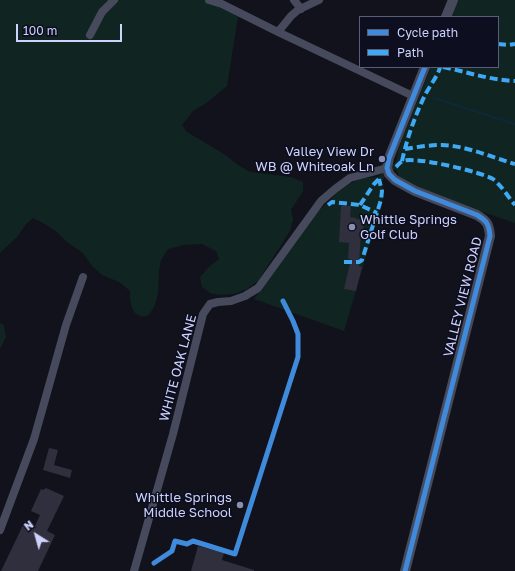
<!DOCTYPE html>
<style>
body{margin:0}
#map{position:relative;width:515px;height:571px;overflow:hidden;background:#11121b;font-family:"Golos Text",sans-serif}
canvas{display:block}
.legend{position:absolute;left:359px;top:16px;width:140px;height:52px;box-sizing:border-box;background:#0d0e1f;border:1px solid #5a5d78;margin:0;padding:5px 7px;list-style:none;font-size:12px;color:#cdd3fd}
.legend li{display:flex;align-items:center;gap:8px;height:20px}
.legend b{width:20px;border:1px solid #5a5d78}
.north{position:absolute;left:16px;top:515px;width:40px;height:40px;-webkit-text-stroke:3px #0d0e1f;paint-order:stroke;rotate:323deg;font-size:11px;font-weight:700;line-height:16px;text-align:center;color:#cdd3fd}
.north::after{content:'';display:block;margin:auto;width:14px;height:18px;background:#cdd3fd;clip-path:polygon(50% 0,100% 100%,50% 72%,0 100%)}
.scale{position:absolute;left:16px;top:24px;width:106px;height:18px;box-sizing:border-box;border:2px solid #cdd3fd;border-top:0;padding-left:5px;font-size:12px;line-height:14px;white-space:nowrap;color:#cdd3fd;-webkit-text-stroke:3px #0d0e1f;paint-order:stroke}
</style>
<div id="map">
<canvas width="515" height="571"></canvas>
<ul class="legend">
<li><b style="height:5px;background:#408adc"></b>Cycle path</li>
<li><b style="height:5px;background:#3fa9f5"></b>Path</li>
</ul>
<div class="north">N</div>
<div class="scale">100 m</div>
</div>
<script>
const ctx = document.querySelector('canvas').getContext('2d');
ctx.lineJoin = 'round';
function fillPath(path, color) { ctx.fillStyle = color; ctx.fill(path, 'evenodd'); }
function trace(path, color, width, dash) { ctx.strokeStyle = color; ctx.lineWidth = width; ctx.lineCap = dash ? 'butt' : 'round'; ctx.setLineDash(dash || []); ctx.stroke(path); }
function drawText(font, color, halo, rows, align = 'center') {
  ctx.font = font + ' "Golos Text",sans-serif'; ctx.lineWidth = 3; ctx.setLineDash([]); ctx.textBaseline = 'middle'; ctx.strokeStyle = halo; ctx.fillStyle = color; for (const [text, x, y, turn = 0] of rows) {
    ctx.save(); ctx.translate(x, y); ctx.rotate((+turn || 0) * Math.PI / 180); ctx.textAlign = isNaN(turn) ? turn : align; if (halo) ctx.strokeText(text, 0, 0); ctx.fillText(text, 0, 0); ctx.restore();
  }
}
const green = new Path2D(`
 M0 0H216L239 11 227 86 205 104 193 111 182 125 187 132 224 154 238 165 250 172 291 177 303 182V191L291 210 293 219 290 231 258 281 247 289 234 294 220 295 210 293 202 287 200 277 209 267 219 259 216 251 202 244 184 245 168 249 161 260 159 270 158 293 155 305 149 315C146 316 144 317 142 316 130 315 130 300 130 291L119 282 102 275 92 266 83 253 67 242 57 232 45 224 33 218 26 224 18 236 0 253Z
 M458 0H515V223L442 198 419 189 405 180 399 176 396 169C381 180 381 177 384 196L344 331 254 299 307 222 338 192 351 183 356 181 365 178 378 177 396 162 399 147 431 67H498V17H451Z
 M0 323 4 325 6 337 0 349Z`);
const stream = new Path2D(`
 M434 98 515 124`);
const building = new Path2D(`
 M341 206H351L350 217 356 218V219L364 220 363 231H361L359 266 362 267 356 291 344 289 351 259H348L349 243 339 242Z
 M49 448 58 450 54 465 72 470 70 478 43 470Z
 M46 488 64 496 47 531 55 535 38 571H1L25 521 35 526 40 515 31 511 41 489 43 490Z
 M198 546 224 553 222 560 254 570V571H191Z`);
const minor = new Path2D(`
 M209 0 222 4 278 32 413 96
 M294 0 301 9
 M278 32 291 16 298 10 319 0
 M90 35 102 12 114 0
 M0 530 34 439 66 325 83 277
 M134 571 173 434 203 314 210 304 218 302 231 301 245 296 258 288 321 201 335 189 350 178 387 168`);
const tertiary = new Path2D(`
 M446 17 453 0
 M405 571 490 236C489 224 487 221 477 215L415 191 395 180 389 174 387 168 389 158 425 67`);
const quiet = new Path2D(`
 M498 44 508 45 515 44
 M443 67C467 72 490 80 515 81
 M405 149C417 147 430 145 442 145 467 146 491 157 515 164
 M402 161C407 138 415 116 425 95 429 87 439 74 440 67
 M396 167C398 165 400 162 403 161 415 156 481 172 493 179 502 186 508 197 515 205
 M328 205 332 202 360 205 377 213
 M360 205 374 184 381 177
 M344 262H359L362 260 381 200 382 191 379 179`);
const cycleway = new Path2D(`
 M154 563 172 551 175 541 187 544 193 541 235 554 298 357V334L293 321 283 301
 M405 571 490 236C489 224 487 221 477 215L415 191 395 180 389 174 387 168 389 158 425 67`);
const markers = [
 [382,159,4,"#8b8fae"],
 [352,227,4,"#8b8fae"],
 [240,505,4,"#8b8fae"]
];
const poiNames = [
 ["Valley View Dr",374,152],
 ["WB @ Whiteoak Ln",374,167],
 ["Whittle Springs",360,220,"left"],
 ["Golf Club",360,235,"left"],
 ["Whittle Springs",232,498],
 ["Middle School",232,513]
];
const streetNames = [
 ["VALLEY VIEW ROAD",463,297,-76],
 ["WHITE OAK LANE",178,368,-75]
];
fillPath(green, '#102521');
trace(stream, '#0d283b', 2);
fillPath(building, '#2f2f3d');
trace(minor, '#464a5c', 8);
trace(tertiary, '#464a5c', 10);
trace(quiet, '#3fa9f5', 4, [8, 4]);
trace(cycleway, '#408adc', 5);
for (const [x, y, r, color] of markers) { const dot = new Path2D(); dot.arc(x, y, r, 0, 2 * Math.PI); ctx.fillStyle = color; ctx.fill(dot); trace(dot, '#0d0e1f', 1.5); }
drawText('13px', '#cdd3fd', '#0d0e1f', poiNames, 'right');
drawText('13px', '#cdd3fd', '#0d0e1f', streetNames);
</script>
